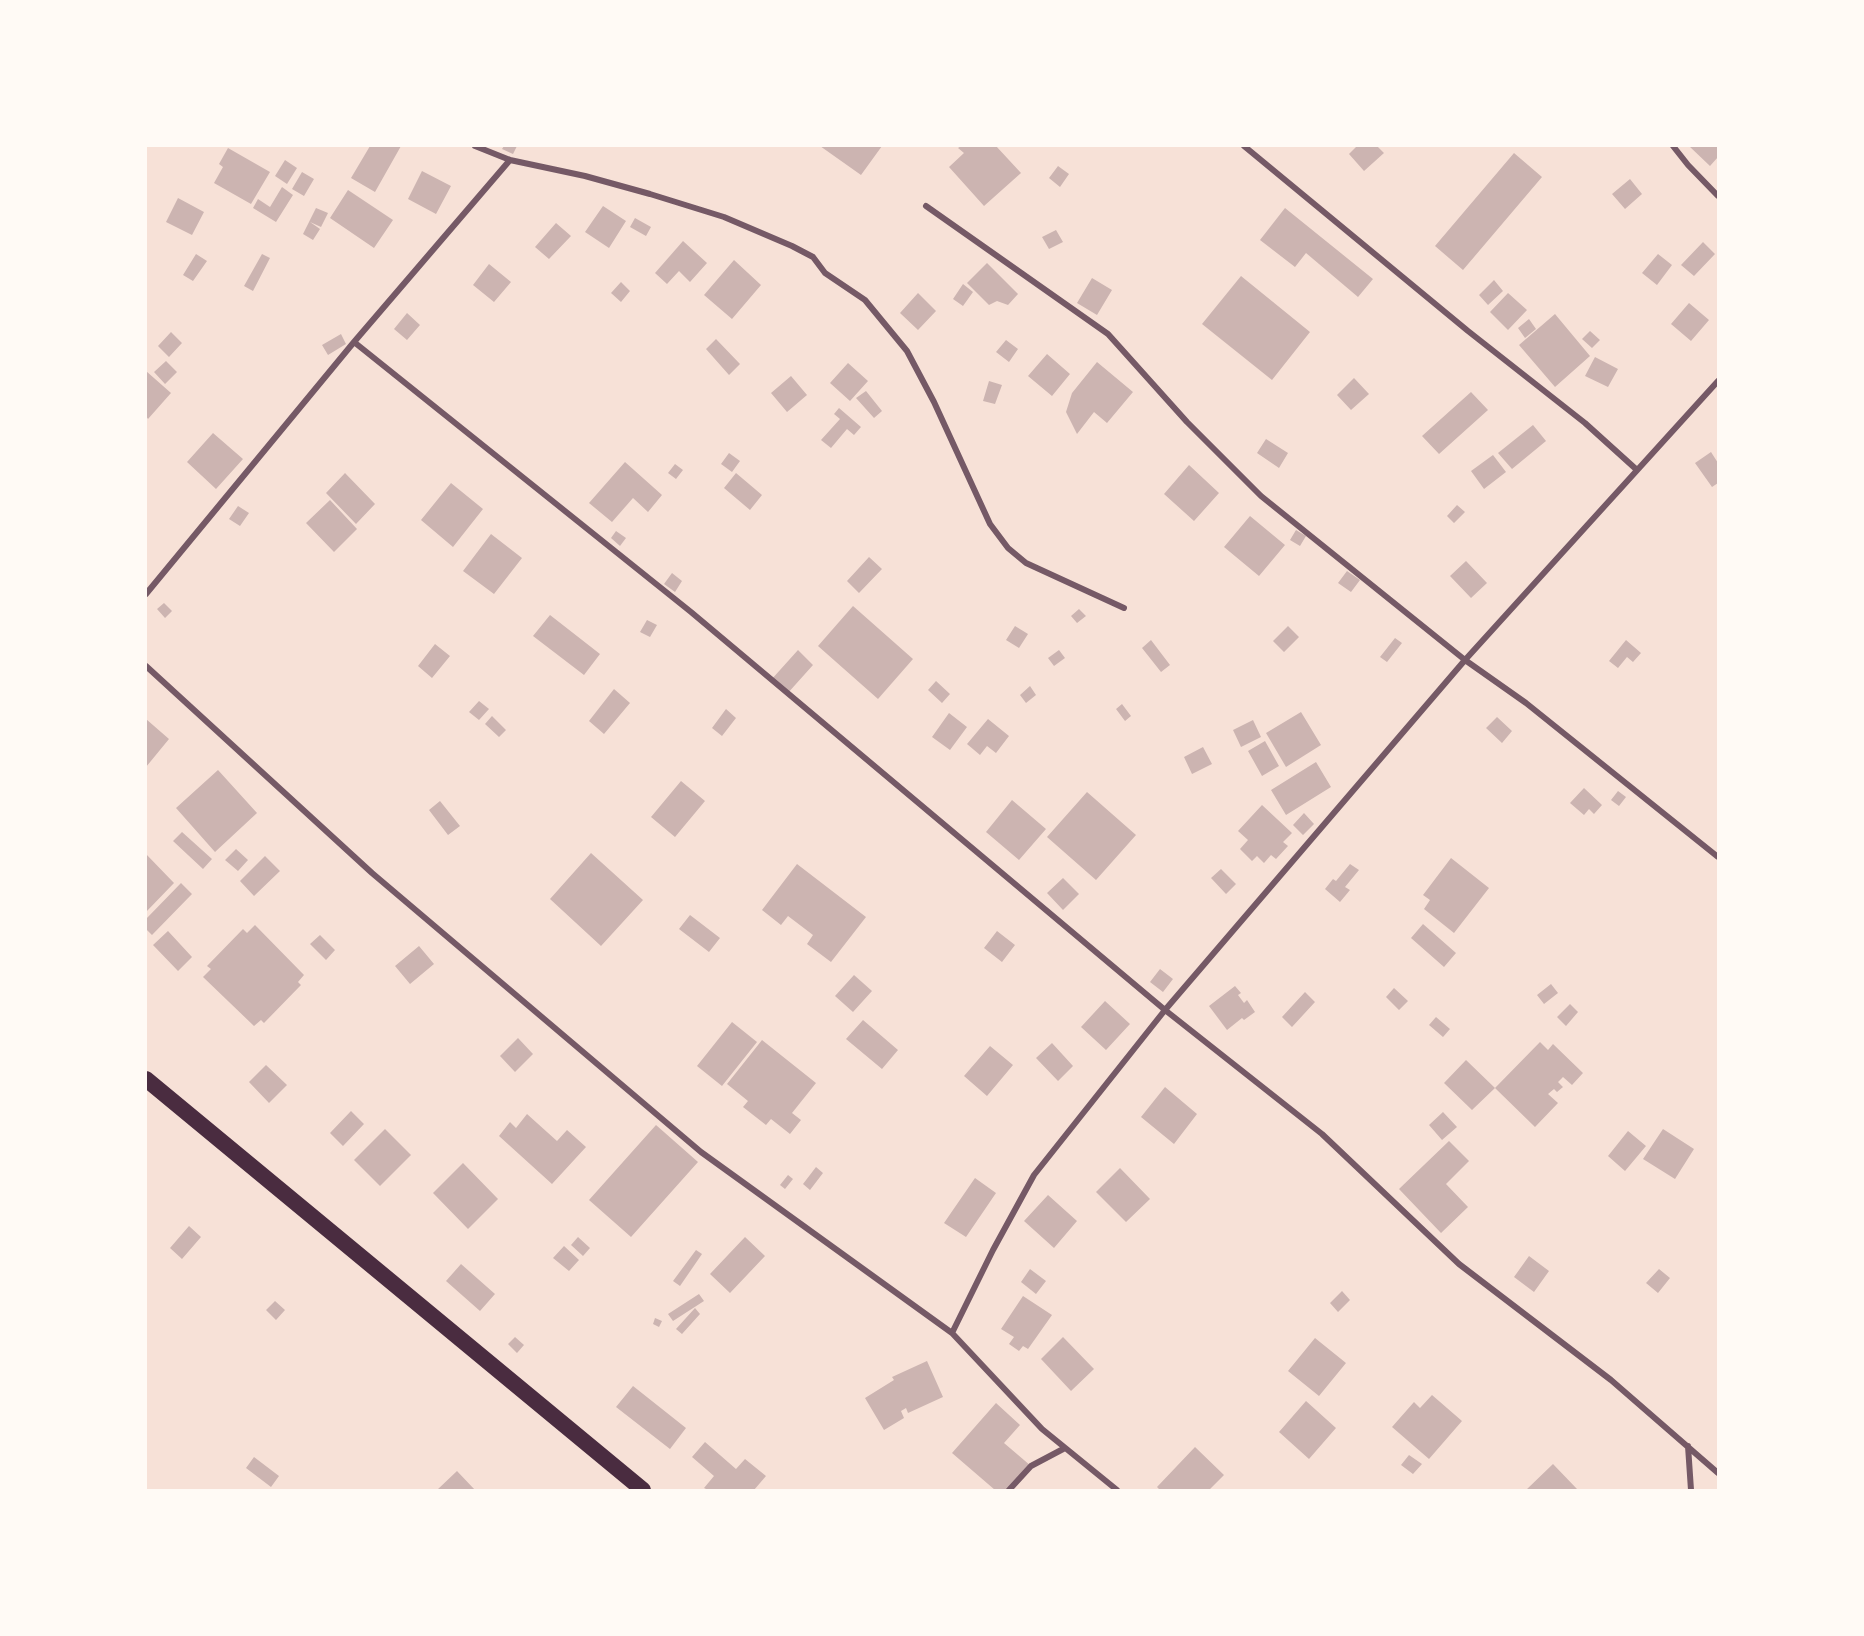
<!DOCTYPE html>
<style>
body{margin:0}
#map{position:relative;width:1864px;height:1636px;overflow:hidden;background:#f7e1d7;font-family:Helvetica,sans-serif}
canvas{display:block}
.frame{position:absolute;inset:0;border:147px solid #fffaf5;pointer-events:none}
</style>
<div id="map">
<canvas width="1864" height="1636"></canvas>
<div class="frame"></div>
</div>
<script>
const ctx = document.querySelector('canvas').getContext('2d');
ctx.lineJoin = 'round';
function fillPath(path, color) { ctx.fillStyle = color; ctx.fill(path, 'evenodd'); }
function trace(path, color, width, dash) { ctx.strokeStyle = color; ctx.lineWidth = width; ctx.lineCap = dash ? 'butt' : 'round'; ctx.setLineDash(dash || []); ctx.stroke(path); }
const building = new Path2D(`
 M370 146H401L375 192 351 178Z
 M504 146H517L513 154 502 149Z
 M820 146H882L861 175Z
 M961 146H996L1021 173 984 206 949 167 964 153 958 148Z
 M1357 146H1377L1384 153 1364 171 1349 154Z
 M1689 146H1718V157L1710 166Z
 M228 148 270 172 251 204 214 183 223 167 219 164Z
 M1514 153 1542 177 1463 270 1435 246Z
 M285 160 297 168 287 184 275 176Z
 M1058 166 1069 174 1060 187 1049 178Z
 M422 171 451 186 436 214 408 199Z
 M302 172 314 179 304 196 292 189Z
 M1630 179 1642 194 1625 209 1612 194Z
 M282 187 293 195 276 222 253 208 258 199 270 207Z
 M348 190 393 220 374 248 330 218Z
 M178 198 204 212 192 235 166 222Z
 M603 206 626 221 609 248 585 232Z
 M316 208 328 213 321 227 310 222 320 229 313 240 303 234Z
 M1285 208 1373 279 1358 297 1306 253 1295 267 1260 240Z
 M635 218 651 227 646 236 630 227Z
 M556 223 571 236 549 259 535 247Z
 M1056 230 1063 242 1049 249 1042 237Z
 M683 241 707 263 690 282 679 271 667 284 655 273Z
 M1703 242 1715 254 1694 276 1681 265Z
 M196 254 207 261 193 281 183 275Z
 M262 254 270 258 253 291 244 286Z
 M1658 254 1672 265 1657 285 1642 273Z
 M734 260 761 285 732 319 704 295Z
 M987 263 1018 294 1008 305 997 301 989 305 967 283Z
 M489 264 511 282 494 302 473 285Z
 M1241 276 1310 332 1272 380 1202 324Z
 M1092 278 1112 290 1097 315 1077 303Z
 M1494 280 1503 291 1488 305 1479 295Z
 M621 282 630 291 621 302 611 293Z
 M963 284 973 292 963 306 953 299Z
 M918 293 936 311 918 330 900 313Z
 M1508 293 1527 310 1508 330 1490 312Z
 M1689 303 1709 320 1691 341 1671 324Z
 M407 313 420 325 407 340 394 329Z
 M1555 314 1590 356 1555 387 1519 345Z
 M1529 319 1536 329 1525 338 1518 328Z
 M1590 331 1600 340 1592 348 1582 339Z
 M171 332 182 343 169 357 158 346Z
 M341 334 346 344 328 355 322 345Z
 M716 339 740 364 729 375 706 349Z
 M1006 340 1018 349 1009 362 996 352Z
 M1047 354 1070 374 1052 396 1028 376Z
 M1595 357 1618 369 1608 387 1585 376Z
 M166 361 177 372 165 384 154 372Z
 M1097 362 1133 392 1107 423 1094 412 1077 434 1066 412 1072 393Z
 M848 363 868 381 850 401 830 383Z
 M146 371 171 393 148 419 146 416Z
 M791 376 807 395 787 412 771 393Z
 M1354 378 1369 394 1351 410 1337 395Z
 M989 381 1002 385 995 404 983 401Z
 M866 391 882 411 874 418 856 398Z
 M1471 392 1488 410 1439 454 1422 436Z
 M839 408 861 427 854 435 847 429 831 448 821 440 840 419 834 414Z
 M1533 425 1546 441 1512 469 1498 453Z
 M213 433 243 459 216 489 187 462Z
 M1266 439 1288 453 1279 468 1257 453Z
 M1711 452 1718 463V483L1712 487 1695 463Z
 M729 453 740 461 732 472 721 464Z
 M1493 455 1506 472 1484 489 1471 471Z
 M625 462 662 495 648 512 633 498 612 522 589 503Z
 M675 464 683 470 676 479 668 473Z
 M1189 465 1219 493 1194 521 1164 494Z
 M345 473 375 504 356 524 326 493Z
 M736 473 762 495 750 510 724 488Z
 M451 483 483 509 453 547 421 520Z
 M330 500 357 529 334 552 306 523Z
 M1457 505 1465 512 1454 523 1447 516Z
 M238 506 249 513 240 526 229 519Z
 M1250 516 1285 545 1259 576 1224 547Z
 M1296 530 1306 536 1300 546 1290 540Z
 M616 531 626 538 620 546 611 538Z
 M491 534 522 558 494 594 463 571Z
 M869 557 882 569 859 593 847 581Z
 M1466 561 1487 583 1471 598 1450 576Z
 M1347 571 1360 580 1351 592 1338 583Z
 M672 573 682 581 675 592 664 584Z
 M164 603 172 611 165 618 157 609Z
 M853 606 913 659 878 699 818 646Z
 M1079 609 1086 616 1077 623 1071 616Z
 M550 615 600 654 584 675 533 636Z
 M647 620 657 625 650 637 640 632Z
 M1015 626 1028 634 1019 648 1006 640Z
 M1288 626 1299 637 1284 652 1273 641Z
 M1395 638 1402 643 1387 662 1380 657Z
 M1151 640 1170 665 1161 672 1142 648Z
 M1626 640 1641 653 1633 662 1627 657 1618 668 1609 661Z
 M435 644 450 656 432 678 418 666Z
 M798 650 813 665 787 694 771 680Z
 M1059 650 1065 658 1054 666 1048 658Z
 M936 681 950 694 942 703 928 690Z
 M1030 686 1036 695 1026 703 1020 695Z
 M614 689 630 703 604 734 589 721Z
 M479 701 489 709 479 720 469 712Z
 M1122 704 1131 716 1125 721 1116 709Z
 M726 709 736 718 722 736 712 728Z
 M1301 712 1321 745 1286 767 1266 733Z
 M949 713 967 727 950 750 932 737Z
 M492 716 506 730 499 737 485 724Z
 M1497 717 1512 731 1502 743 1486 728Z
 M146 719 169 739 146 767Z
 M988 719 1009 736 996 753 987 746 980 755 967 744Z
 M1253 720 1261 737 1241 747 1233 730Z
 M1265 741 1279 766 1262 776 1248 751Z
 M1203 747 1212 764 1192 774 1184 757Z
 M1316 762 1331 787 1286 815 1271 790Z
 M218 770 257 813 215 852 176 808Z
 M681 781 705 801 675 837 651 817Z
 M1584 788 1602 805 1594 814 1589 809 1584 815 1570 803Z
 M1618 791 1626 797 1619 806 1611 800Z
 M1087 792 1136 835 1096 880 1047 837Z
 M1012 800 1046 829 1019 860 986 832Z
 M440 801 460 826 448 835 429 810Z
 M1262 805 1292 833 1283 842 1288 846 1276 859 1271 855 1264 863 1257 856 1252 861 1240 849 1248 840 1238 831Z
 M1304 813 1314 824 1303 835 1293 825Z
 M182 832 212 859 203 869 173 841Z
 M236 849 248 860 238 871 225 860Z
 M591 853 643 900 601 946 550 899Z
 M146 854 174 883 146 912Z
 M265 856 280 871 254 896 240 881Z
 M1451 858 1489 888 1454 933 1424 909 1430 900 1423 895Z
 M797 864 866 917 831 962 807 944 813 935 788 916 781 925 762 910Z
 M1350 864 1359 870 1345 887 1350 890 1340 902 1325 889 1333 879 1336 881Z
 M1221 869 1236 884 1226 894 1211 878Z
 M1063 878 1079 894 1063 910 1047 893Z
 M181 883 192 894 152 935 146 929V919Z
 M690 915 720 938 709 952 679 929Z
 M1423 924 1456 953 1444 967 1411 938Z
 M255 925 304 975 298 982 301 985 264 1023 261 1020 254 1026 203 977 211 969 207 966 243 929 247 933Z
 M168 931 192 957 178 971 153 945Z
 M997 931 1015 945 1002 962 984 948Z
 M320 935 335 950 326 960 310 944Z
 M419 946 434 964 410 984 395 966Z
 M1160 969 1173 979 1163 992 1150 982Z
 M854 975 872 991 853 1012 835 996Z
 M1551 984 1558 993 1544 1004 1537 995Z
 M1235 986 1241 993 1238 995 1244 1003 1247 1000 1255 1012 1244 1020 1242 1018 1227 1030 1209 1006Z
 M1394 988 1408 1001 1399 1010 1386 997Z
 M1305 992 1315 1002 1292 1027 1282 1017Z
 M1105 1001 1130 1024 1106 1050 1081 1027Z
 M1570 1004 1578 1012 1566 1026 1557 1017Z
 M1436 1017 1450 1029 1443 1037 1429 1025Z
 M863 1020 898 1050 882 1069 846 1039Z
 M732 1022 757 1042 722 1086 697 1066Z
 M518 1038 533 1054 515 1072 500 1056Z
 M762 1040 816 1083 792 1113 801 1120 790 1134 771 1119 766 1125 743 1107 748 1101 727 1084Z
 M1540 1042 1548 1050 1553 1044 1583 1073 1572 1085 1563 1077 1558 1082 1563 1087 1557 1092 1554 1089 1548 1094 1558 1103 1535 1127 1495 1088Z
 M1052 1043 1073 1066 1058 1081 1036 1058Z
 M990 1046 1013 1065 987 1096 964 1076Z
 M1466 1060 1495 1088 1472 1110 1444 1083Z
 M266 1065 287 1085 269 1103 249 1082Z
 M1165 1087 1197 1114 1174 1144 1141 1117Z
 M351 1111 364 1124 343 1146 330 1133Z
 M1443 1112 1457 1127 1442 1140 1429 1125Z
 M527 1114 557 1141 567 1130 586 1147 552 1184 499 1136 510 1122 516 1128Z
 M656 1125 698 1162 631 1237 589 1200Z
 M385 1129 411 1155 380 1186 354 1160Z
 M1663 1129 1694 1149 1675 1179 1643 1159Z
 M1628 1131 1646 1146 1625 1171 1608 1156Z
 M1449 1141 1469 1161 1446 1184 1468 1207 1441 1233 1399 1189Z
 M463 1163 498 1199 468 1229 433 1193Z
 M816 1167 823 1173 810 1190 803 1184Z
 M1120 1168 1150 1199 1126 1222 1096 1192Z
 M788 1175 793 1179 785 1189 780 1185Z
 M975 1178 996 1193 966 1237 944 1223Z
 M1048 1195 1077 1221 1054 1248 1024 1221Z
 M189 1226 201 1237 182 1259 170 1248Z
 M578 1237 590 1248 583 1256 571 1245Z
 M745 1237 765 1256 730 1293 710 1274Z
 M564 1246 579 1260 569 1271 553 1258Z
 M696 1250 702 1254 680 1286 673 1281Z
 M1529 1256 1549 1271 1534 1292 1514 1277Z
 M461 1264 495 1294 480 1311 446 1281Z
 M1030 1269 1046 1281 1036 1294 1021 1282Z
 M1659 1269 1670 1278 1658 1293 1646 1283Z
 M1342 1291 1350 1300 1338 1312 1330 1303Z
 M699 1294 704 1301 673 1321 668 1314Z
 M1023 1296 1052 1315 1028 1349 1023 1346 1019 1351 1009 1344 1014 1337 1001 1329Z
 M275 1301 285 1310 276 1320 266 1310Z
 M695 1308 700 1314 682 1334 676 1329Z
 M655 1318 662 1321 659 1327 653 1324Z
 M515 1337 524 1345 517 1353 508 1344Z
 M1063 1337 1094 1369 1071 1391 1041 1359Z
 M1315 1338 1346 1363 1319 1396 1288 1371Z
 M927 1361 943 1397 908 1413 906 1408 901 1411 904 1418 884 1430 865 1398 894 1380 892 1377Z
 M633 1386 686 1428 670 1449 616 1407Z
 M1432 1395 1462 1421 1429 1459 1392 1427 1414 1402 1420 1408Z
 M1306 1401 1336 1428 1309 1459 1279 1432Z
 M996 1403 1020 1425 1004 1443 1031 1466 1010 1490H995L952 1453Z
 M705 1442 736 1469 745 1459 766 1476 754 1490H708L704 1488 714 1476 692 1457Z
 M1195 1447 1224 1475 1209 1490H1160L1157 1487Z
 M1409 1455 1422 1464 1413 1474 1401 1465Z
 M254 1457 279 1476 271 1487 246 1468Z
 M1553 1464 1577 1489 1575 1490H1526Z
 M457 1471 475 1490H437Z`);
const minor = new Path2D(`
 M475 146 510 160 585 176 650 194 724 217 792 246 813 257 825 273 865 300 907 351 934 402 990 524 1008 548 1026 563 1124 608
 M1244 146 1468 331 1585 423 1637 470
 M1673 146 1688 165 1718 196
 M926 206 1108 334 1187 422 1261 496 1465 660 1526 703 1718 857
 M354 342 691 612 1165 1010 1322 1134 1459 1264 1611 1380 1718 1473
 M146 594 354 342 510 160
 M146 666 372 873 701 1152 952 1333 1042 1429 1117 1490
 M952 1333 993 1250 1034 1175 1165 1010 1465 660 1718 381
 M1688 1446 1691 1490
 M1009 1490 1031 1466 1065 1448`);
const trunk = new Path2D(`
 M146 1079 643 1490`);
fillPath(building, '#ccb4b1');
trace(minor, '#755966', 6);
trace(trunk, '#4a2c40', 16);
</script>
